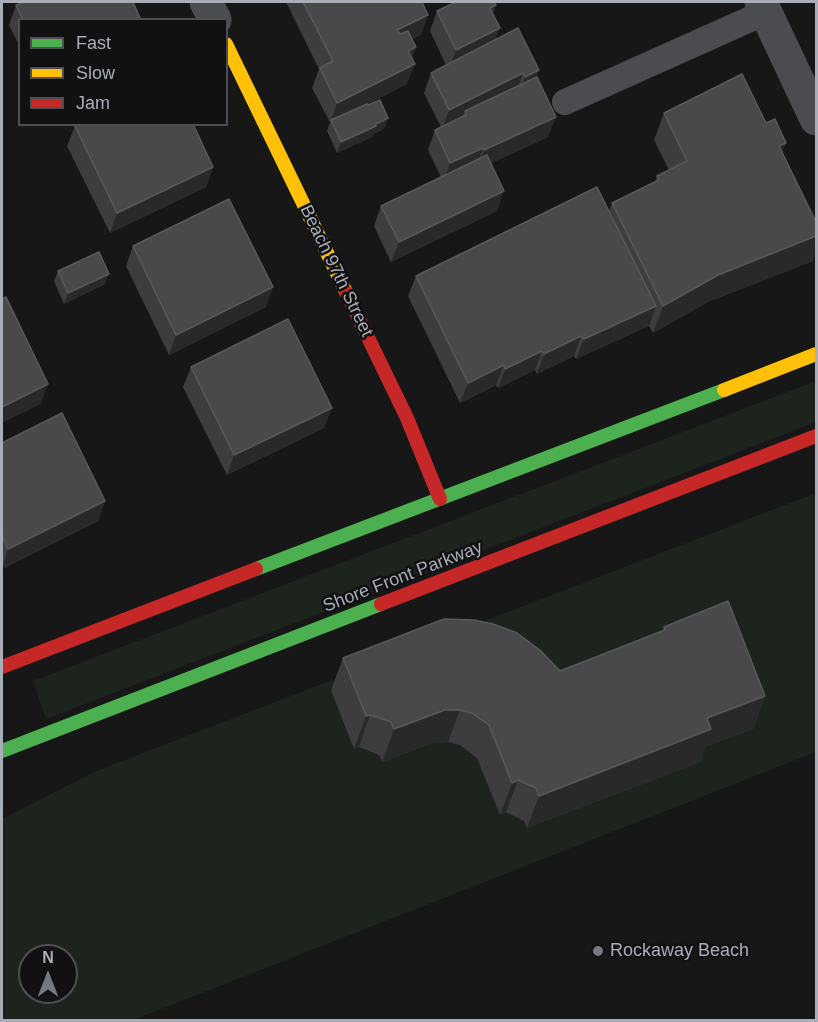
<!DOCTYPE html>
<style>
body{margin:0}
#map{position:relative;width:818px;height:1022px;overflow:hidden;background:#171717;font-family:Helvetica,sans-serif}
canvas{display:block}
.frame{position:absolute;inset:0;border:3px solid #a8adb8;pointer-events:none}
.legend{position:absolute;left:18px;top:18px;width:210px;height:108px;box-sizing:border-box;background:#111113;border:2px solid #4d4f55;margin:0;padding:8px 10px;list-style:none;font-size:18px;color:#a8adb8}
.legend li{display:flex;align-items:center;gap:12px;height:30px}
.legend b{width:30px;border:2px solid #4d4f55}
.north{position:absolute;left:18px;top:944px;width:60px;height:60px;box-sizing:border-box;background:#111113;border:2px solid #4d4f55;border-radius:50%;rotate:0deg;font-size:16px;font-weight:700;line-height:24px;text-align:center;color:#a8adb8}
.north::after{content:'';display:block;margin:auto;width:21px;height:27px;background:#757880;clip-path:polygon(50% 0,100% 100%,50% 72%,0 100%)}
</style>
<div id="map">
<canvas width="818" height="1022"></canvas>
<div class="frame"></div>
<ul class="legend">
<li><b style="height:8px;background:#4caf50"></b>Fast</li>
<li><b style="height:8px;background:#ffc107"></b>Slow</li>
<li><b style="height:8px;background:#c62828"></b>Jam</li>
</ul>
<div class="north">N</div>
</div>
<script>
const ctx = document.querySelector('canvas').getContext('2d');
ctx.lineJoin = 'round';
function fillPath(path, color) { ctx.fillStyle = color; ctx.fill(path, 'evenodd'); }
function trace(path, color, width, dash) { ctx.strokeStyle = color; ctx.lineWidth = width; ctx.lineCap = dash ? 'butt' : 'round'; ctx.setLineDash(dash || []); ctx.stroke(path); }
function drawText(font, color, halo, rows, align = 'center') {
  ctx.font = font + ' Helvetica,sans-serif'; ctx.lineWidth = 5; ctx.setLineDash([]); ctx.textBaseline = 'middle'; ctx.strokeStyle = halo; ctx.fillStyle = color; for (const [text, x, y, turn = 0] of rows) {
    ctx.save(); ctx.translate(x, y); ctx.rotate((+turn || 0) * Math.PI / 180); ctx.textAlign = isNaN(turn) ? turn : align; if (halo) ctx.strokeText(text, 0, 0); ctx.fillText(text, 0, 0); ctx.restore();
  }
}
const green = new Path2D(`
 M816 381V422L46 719 33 681Z
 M816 493V752L133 1020H2V819L94 772ZM30 956H66V992H30Z`);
const lane = new Path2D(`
 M565 102 766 12`);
const street = new Path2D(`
 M206 2 215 20
 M761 2 816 119`);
const fast = new Path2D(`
 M256 569 724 390
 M2 751 381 604`);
const slow = new Path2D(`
 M226 44 346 292
 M724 390 816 354`);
const jam = new Path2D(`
 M346 292 407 418 440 499
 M381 604 816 436
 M2 667 256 569`);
const wall = new Path2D(`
 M286 2H422L421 35 412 39 416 47 412 58 407 84 367 104 388 118 384 129 374 134 372 137 337 153 327 131 330 122 312 88 319 69Z
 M16 5 141 20H20V47L9 25Z
 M437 11 493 14 495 40 537 77 548 137 491 163 497 211 391 262 374 226 381 206 441 177 428 150 435 130 441 127 424 93 431 73 446 65 430 31Z
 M664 113 766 123 783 152 813 261 708 302 653 333 649 326 576 359 574 356 537 374 535 370 498 388 496 385 460 403 408 296 416 276 609 211 612 203 655 182 657 176 669 170 654 140Z
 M75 126 213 167 206 187 110 233 67 146Z
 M133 246 266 307 169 355 126 266Z
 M58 271 105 284 64 304 54 281Z
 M191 367 324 428 227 475 183 387Z
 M2 443 105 501 98 521 2 569Z
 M664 627 765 696 753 729 705 747 700 762 527 828 524 821 506 812 500 815 477 758 460 745 448 742 433 743 382 762 379 755 359 747 354 749 331 690 343 658 560 671 663 631Z`);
const shadedWall = new Path2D(`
 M496 5 489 25 490 8Z
 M428 15 421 35 390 50 397 30Z
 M500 28 492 48 449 70 456 50Z
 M416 47 409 67 415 64 407 84 331 122V120L330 123 337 103 408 51Z
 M539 70 532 90 518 97 525 77Z
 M523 73 516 93 466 115 465 111 461 120 442 130 449 110Z
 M556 117 548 137 477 170 484 150Z
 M388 118 384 129 374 134 372 137 337 153 341 142Z
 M786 143 776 170 779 146Z
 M483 148 476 168 443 182 450 163Z
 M213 167 206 187 110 233 117 213Z
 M504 191 497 211 391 262 399 242Z
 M816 236V251L813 261 708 302 653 333 663 306 718 275Z
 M109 274 105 284 64 304 68 293Z
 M273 287 266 307 169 355 176 335Z
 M656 306 649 326 576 359 584 339Z
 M581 336 574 356 537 374 544 354Z
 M542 351 535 370 498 388 505 369Z
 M504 365 496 385 460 403 468 383Z
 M48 384 41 404 2 423V407Z
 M332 408 324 428 227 475 234 455Z
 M105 501 98 521 2 569 8 549Z
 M765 696 753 729 705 747 700 762 527 828 539 796 707 718Z
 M445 710H460L448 742 433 743 382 762 394 729Z
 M370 715 359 747 354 749 366 716Z
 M518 780 506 812 500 815 512 783Z`);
const building = new Path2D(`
 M24 2H133L141 20H23L16 5Z
 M303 2H422L428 15 397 30 400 34 408 31 416 47 408 51 415 64 337 103 320 68 333 61Z
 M456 2H494L496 5 490 8 500 28 456 50 437 11Z
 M518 28 539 70 525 77 523 73 449 110 431 73Z
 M742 74 766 123 775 119 786 143 779 146 816 222V236L718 275 663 306 612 203 659 180 657 176 687 161 664 113Z
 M537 77 556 117 484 150 483 148 450 163 435 130 466 115 465 111Z
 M380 100 388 118 376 124V126L341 142 331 120 367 104 368 105Z
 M77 124H193L213 167 117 213 75 126Z
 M487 155 504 191 399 242 381 206Z
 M597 187 656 306 584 339 581 336 544 354 542 351 505 369 504 365 468 383 416 276Z
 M229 199 273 287 176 335 133 246Z
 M99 252 109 274 68 293 58 271Z
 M6 297 48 384 2 407V299Z
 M288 319 332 408 234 455 191 367Z
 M62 413 105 501 8 549 2 535V443Z
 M728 601 765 696 707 718 711 729 539 796 536 788 518 780 512 783 489 725 472 713 460 710H445L394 729 391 722 370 715 366 716 343 658 444 619 474 620 493 624 517 633 541 651 560 671 665 630 664 627Z`);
const markers = [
 [598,951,6,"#757880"]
];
const streetNames = [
 ["Beach 97th Street",336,271,64],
 ["Shore Front Parkway",403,577,-21]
];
const poiNames = [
 ["Rockaway Beach",610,951]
];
fillPath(green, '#1d241e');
trace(lane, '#4b4c50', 26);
trace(street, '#4b4c50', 33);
trace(fast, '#4caf50', 14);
trace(slow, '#ffc107', 14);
trace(jam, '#c62828', 14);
fillPath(wall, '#3d3d3f');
fillPath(shadedWall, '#29292a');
fillPath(building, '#49494c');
trace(building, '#58595d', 1.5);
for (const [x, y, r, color] of markers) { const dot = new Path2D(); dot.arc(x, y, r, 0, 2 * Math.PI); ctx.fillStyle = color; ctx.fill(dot); trace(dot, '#111113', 2); }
drawText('18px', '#a8adb8', '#111113', streetNames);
drawText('18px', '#a8adb8', '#111113', poiNames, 'left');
</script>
